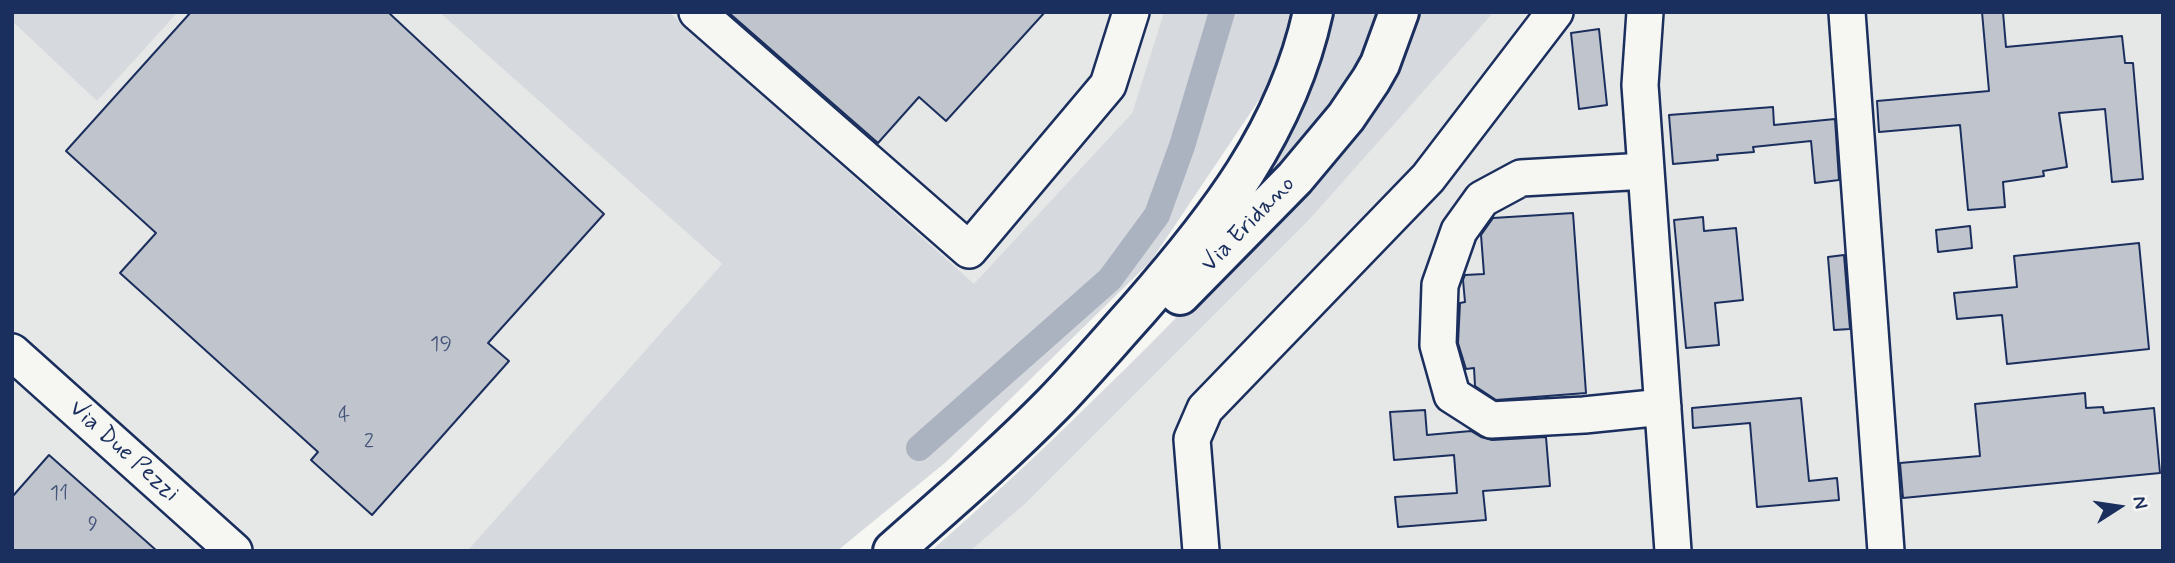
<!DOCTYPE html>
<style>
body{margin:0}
#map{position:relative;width:2175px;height:563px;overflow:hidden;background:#f6f6f2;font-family:Mynerve,sans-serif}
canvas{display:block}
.frame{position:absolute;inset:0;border:14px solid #1b2f5e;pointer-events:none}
.north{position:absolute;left:2084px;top:472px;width:70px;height:70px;-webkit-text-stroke:5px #f6f6f2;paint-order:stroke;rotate:78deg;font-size:19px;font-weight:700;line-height:28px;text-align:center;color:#1b2f5e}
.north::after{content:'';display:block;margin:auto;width:24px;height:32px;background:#1b2f5e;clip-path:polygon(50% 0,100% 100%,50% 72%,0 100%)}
</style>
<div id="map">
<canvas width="2175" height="563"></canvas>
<div class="frame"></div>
<div class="north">N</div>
</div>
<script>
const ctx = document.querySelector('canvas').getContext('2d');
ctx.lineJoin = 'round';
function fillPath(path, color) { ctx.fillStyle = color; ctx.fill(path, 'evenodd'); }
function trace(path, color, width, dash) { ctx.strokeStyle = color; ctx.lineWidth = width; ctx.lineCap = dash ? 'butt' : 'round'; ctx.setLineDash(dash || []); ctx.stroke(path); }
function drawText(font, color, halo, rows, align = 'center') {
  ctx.font = font + ' Mynerve,sans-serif'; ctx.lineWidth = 5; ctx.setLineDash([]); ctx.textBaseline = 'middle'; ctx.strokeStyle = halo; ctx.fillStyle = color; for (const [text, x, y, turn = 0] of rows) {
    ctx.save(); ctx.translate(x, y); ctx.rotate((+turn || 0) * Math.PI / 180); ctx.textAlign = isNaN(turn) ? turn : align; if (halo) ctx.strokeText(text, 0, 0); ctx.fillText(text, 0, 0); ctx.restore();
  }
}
const built = new Path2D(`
 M178 12H439L722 264 467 551H12V21L97 100Z
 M669 12H1164L1132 113 974 285Z
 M1494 12H2163V551H970L1025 504 1309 220Z`);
const green = new Path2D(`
 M12 12H178L97 101 12 21Z
 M439 12H669L974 284 1132 113 1164 12H1294L1287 43 1265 91 1151 261 946 462 837 551H467L722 264Z
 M1321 12H1378L1371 47 1358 78 1279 172 1270 160Z
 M1412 12H1494L1309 220 1025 504 970 551H931C1081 420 1218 275 1356 133 1363 125 1372 117 1378 107 1397 78 1404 45 1412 12Z`);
const canal = new Path2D(`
 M919 448 1110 279 1157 215 1182 146 1222 12`);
const building = new Path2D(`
 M191 12H388L604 214 488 343 509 361 372 515 311 460 318 452 120 273 156 233 66 151Z
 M728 12H1045L946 121 919 97 878 143Z
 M1982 12H2003L2006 47 2122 36 2125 63H2133L2143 179 2112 182 2105 109 2059 113 2067 167 2043 171 2044 176 2003 182 2005 207 1968 210 1960 125 1879 132 1877 101 1989 91Z
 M1599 29 1607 105 1579 109 1571 33Z
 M1773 107 1774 125 1835 119 1839 180 1815 183 1811 141 1753 147 1754 152 1717 155 1718 160 1673 164 1669 115Z
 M1573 213 1586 393 1496 400 1475 386 1474 368 1466 369 1458 343 1460 303 1465 302 1463 280 1465 275 1484 274 1481 235 1493 218Z
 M1703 217 1704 231 1736 228 1743 300 1715 303 1719 345 1686 348 1674 220Z
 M1970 226 1972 248 1938 252 1936 230Z
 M2139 243 2149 349 2007 364 2002 315 1957 319 1954 293 2017 287 2014 256Z
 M1844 255 1850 329 1834 330 1828 257Z
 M2085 393 2086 408 2103 407 2104 413 2154 408 2160 473 1903 498 1900 463 1980 456 1975 404Z
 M1801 398 1809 481 1837 478 1839 500 1757 507 1750 423 1693 428 1692 408Z
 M1425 410 1427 435 1471 431 1481 437 1492 440 1546 437 1550 486 1483 491 1486 520 1398 527 1395 497 1457 493 1454 455 1394 460 1390 412Z
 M49 455 157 551H12V497Z`);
const minor = new Path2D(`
 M697 12 969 250 1108 85 1131 12
 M1645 12 1640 85 1673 551
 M1847 12 1886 551
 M1646 171 1521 178 1482 199 1459 231 1440 285 1438 345 1452 395 1491 420 1584 415 1663 407
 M12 352 234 551
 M1201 551 1192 439 1205 409 1428 178 1555 12`);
const major = new Path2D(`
 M1180 295 1295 178 1346 117 1371 80 1380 64 1399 12
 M893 551C947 503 1002 456 1053 404 1082 374 1110 341 1138 310 1216 221 1287 131 1313 12`);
const numberNames = [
 ["19",441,346],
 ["4",344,417],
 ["2",369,443],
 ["11",59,495],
 ["9",93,526]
];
const streetNames = [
 ["Via Eridano",1249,225,-46],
 ["Via Due Pezzi",123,452,42]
];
fillPath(built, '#e6e7e7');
fillPath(green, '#d6d9dd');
trace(canal, '#abb2c0', 26);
fillPath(building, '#c0c4cd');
trace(building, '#1b2f5e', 2);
trace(minor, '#1b2f5e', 40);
trace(major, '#1b2f5e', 44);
trace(minor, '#f6f6f2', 35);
trace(major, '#f6f6f2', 38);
drawText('21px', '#44547a', null, numberNames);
drawText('24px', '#1b2f5e', '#f6f6f2', streetNames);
</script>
